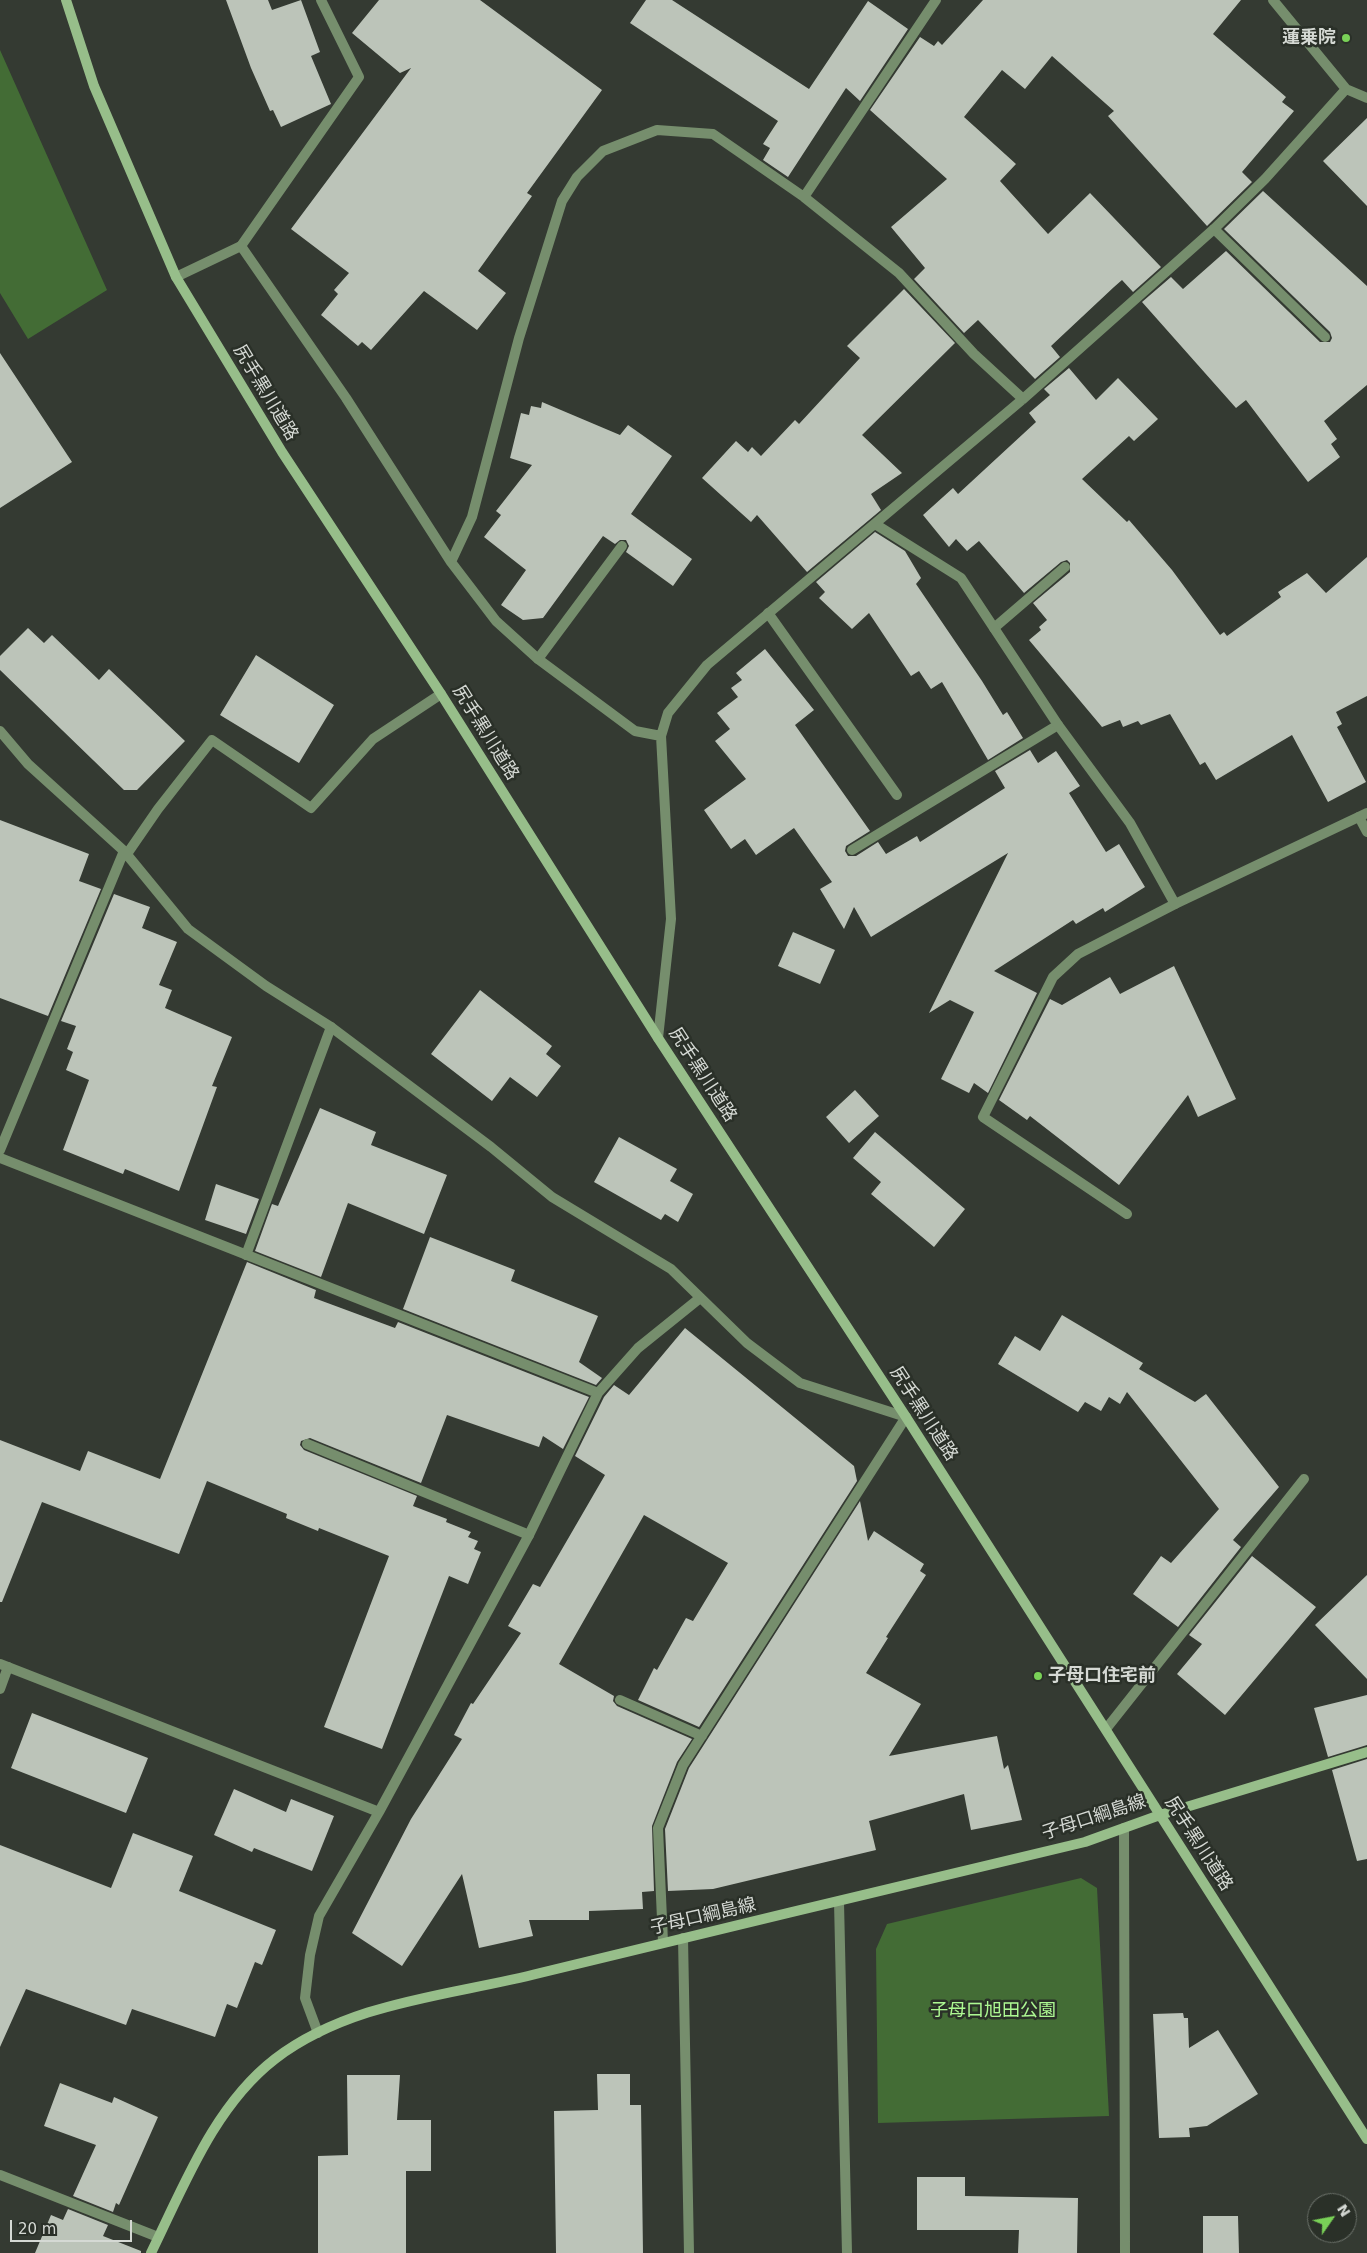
<!DOCTYPE html>
<meta charset="utf-8">
<style>
body{margin:0}
#map{position:relative;width:1367px;height:2253px;overflow:hidden;background:#343a32;font-family:"DejaVu Sans",sans-serif}
canvas{display:block}
.north{position:absolute;left:1307px;top:2193px;width:50px;height:50px;box-sizing:border-box;background:#2a3028;border:1px solid #6e746d;border-radius:50%;rotate:57deg;font-size:14px;font-weight:700;line-height:20px;text-align:center;color:#d5d9d4}
.north::after{content:'';display:block;margin:auto;width:18px;height:22px;background:#79d157;clip-path:polygon(50% 0,100% 100%,50% 72%,0 100%)}
.scale{position:absolute;left:10px;top:2220px;width:122px;height:22px;box-sizing:border-box;border:2px solid #d5d9d4;border-top:0;padding-left:6px;font-size:15px;line-height:18px;white-space:nowrap;color:#d5d9d4;-webkit-text-stroke:4px #2a3028;paint-order:stroke}
</style>
<div id="map">
<canvas width="1367" height="2253"></canvas>
<div class="north">N</div>
<div class="scale">20 m</div>
</div>
<script>
const ctx = document.querySelector('canvas').getContext('2d');
ctx.lineJoin = 'round';
function fillPath(path, color) { ctx.fillStyle = color; ctx.fill(path, 'evenodd'); }
function trace(path, color, width, dash) { ctx.strokeStyle = color; ctx.lineWidth = width; ctx.lineCap = dash ? 'butt' : 'round'; ctx.setLineDash(dash || []); ctx.stroke(path); }
function drawText(font, color, halo, rows, align = 'center') {
  ctx.font = font + ' "DejaVu Sans","Noto Sans JP",sans-serif'; ctx.lineWidth = 5; ctx.setLineDash([]); ctx.textBaseline = 'middle'; ctx.strokeStyle = halo; ctx.fillStyle = color; for (const [text, x, y, turn = 0] of rows) {
    ctx.save(); ctx.translate(x, y); ctx.rotate((+turn || 0) * Math.PI / 180); ctx.textAlign = isNaN(turn) ? turn : align; if (halo) ctx.strokeText(text, 0, 0); ctx.fillText(text, 0, 0); ctx.restore();
  }
}
const green = new Path2D(`
 M0 50 107 290 28 339 0 293Z
 M1081 1878 1097 1888 1109 2116 878 2123 876 1949 887 1924Z`);
const building = new Path2D(`
 M226 0H268L272 10 301 0 320 52 311 56 331 104 281 127 273 110 270 111 251 68Z
 M379 0H480L602 90 527 193 532 196 478 271 506 293 477 330 424 291 371 350 362 342 358 346 321 315 338 294 334 290 349 273 291 229 411 68 400 73 352 33Z
 M646 0H672L809 89 868 1 908 29 860 101 846 88 788 177 763 160 770 148 763 144 778 121 630 23Z
 M983 0H1241L1213 34 1286 97 1282 102 1294 111 1242 172 1252 182 1207 226 1108 116 1114 111 1052 56 1025 89 1002 70 964 117 1016 164 1000 181 1048 234 1090 193 1161 267 1133 292 1122 280 1114 287 1051 346 1060 357 1035 379 978 320 964 333 914 279 925 268 891 227 947 179 870 110 920 37 934 46 938 41 942 45Z
 M1367 118V206L1323 161Z
 M1263 191 1367 286V385L1324 421 1337 439 1331 444 1340 457 1308 482 1246 400 1236 408 1142 302 1171 277 1183 289 1226 251 1320 342H1330L1332 338 1330 332 1224 229Z
 M904 289 955 343 862 435 902 473 871 494 881 510 807 572 757 515 751 522 702 478 736 441 748 452 752 447 761 456 795 420 799 424 860 358 847 346Z
 M0 353 72 462 0 508Z
 M1069 368 1096 400 1118 378 1158 419 1134 441 1129 436 1082 479 1127 522 1129 520 1172 570 1220 635 1224 632 1227 636 1281 597 1278 592 1307 573 1326 593 1367 557V696L1336 712 1342 724 1337 727 1366 782 1328 802 1292 735 1216 780 1205 762 1200 765 1170 714 1141 725 1138 721 1123 727 1120 720 1102 727 1029 640 1041 630 1039 627 1047 620 1033 603 1070 572V563L1067 560 1061 562 1024 593 979 541 967 551 956 539 949 547 923 515 953 488 958 494 1036 422 1029 413 1050 395 1044 389Z
 M542 402 620 435 628 425 672 456 631 514 692 559 673 586 626 552 629 546 626 540H620L615 544 603 536 543 618 523 620 501 605 526 570 484 537 501 515 496 511 532 465 510 458 521 413 529 415 531 406 541 408Z
 M875 532 905 551 921 578 916 584 982 681 1003 715 1007 712 1023 738 988 760 942 682 931 689 919 671 911 676 869 613 852 629 819 598 825 592 816 582Z
 M28 628 44 643 52 635 99 680 109 669 185 741 137 790H124L0 670V656Z
 M765 649 814 710 795 725 870 831 846 846 845 851 848 856H856L878 842 886 854 917 836 920 842 1005 788 995 771 1030 750 1038 763 1056 751 1080 786 1069 793 1106 852 1119 844 1145 887 1105 912 1103 908 1076 924 1073 920 994 971 1037 993 988 1093 974 1083 969 1093 941 1079 974 1012 950 1000 929 1013 1008 853 871 937 854 907 844 929 820 889 832 882 794 828 756 855 745 839 731 849 704 810 746 779 715 741 730 729 717 713 738 697 731 688 742 680 736 673Z
 M256 655 334 705 299 763 220 715Z
 M0 820 89 854 79 881 101 889 48 1016 0 998Z
 M114 894 150 907 142 928 177 942 159 985 172 990 165 1008 232 1037 212 1086 217 1087 179 1191 125 1169 123 1174 63 1150 89 1080 66 1070 73 1052 67 1049 76 1026 61 1021Z
 M793 932 835 950 820 984 778 966Z
 M1174 966 1236 1099 1198 1117 1188 1095 1119 1185 1030 1116 1027 1120 999 1100 1050 999 1062 1005 1110 977 1120 994Z
 M480 990 552 1046 546 1054 561 1066 537 1097 510 1077 492 1101 431 1054Z
 M855 1090 879 1116 849 1143 826 1117Z
 M320 1108 376 1132 371 1145 447 1175 424 1234 348 1203 321 1277 255 1251 272 1204 278 1206Z
 M875 1132 965 1209 934 1247 871 1194 881 1182 853 1158Z
 M619 1137 677 1169 670 1181 693 1194 678 1222 665 1214 661 1220 594 1182Z
 M216 1184 259 1199 246 1234 205 1220Z
 M430 1237 515 1270 511 1281 598 1316 579 1362 602 1378 596 1385 403 1309Z
 M247 1262 316 1290 314 1298 395 1328 398 1322 589 1397 563 1449 543 1436 539 1447 447 1415 421 1483 310 1438 301 1441 300 1445 304 1450 417 1496 413 1506 447 1519 446 1522 471 1532 468 1537 478 1541 474 1549 481 1552 468 1584 449 1576 382 1749 324 1727 389 1556 319 1528 318 1531 286 1518 287 1514 207 1481 179 1554 42 1502 2 1602H0V1440L80 1471 88 1451 160 1479Z
 M1062 1315 1143 1363 1139 1369 1195 1402 1206 1394 1279 1487 1233 1540 1241 1547 1178 1627 1133 1594 1161 1556 1171 1563 1219 1509 1127 1392 1120 1404 1109 1397 1101 1411 1085 1402 1078 1412 998 1364 1015 1336 1040 1351Z
 M685 1328 854 1466 857 1481 699 1727 638 1700 654 1668 657 1670 686 1618 693 1621 728 1563 644 1515 559 1664 614 1696 613 1701 617 1706 692 1739 677 1762 652 1826 654 1891 642 1892 643 1909 589 1911V1920H529L533 1936 479 1948 462 1874 402 1966 352 1933 411 1819 462 1739 454 1735 471 1703 473 1704 521 1633 508 1626 533 1584 540 1587 605 1475 575 1456 604 1397 614 1385 629 1395Z
 M860 1501 868 1541 874 1531 924 1564 920 1571 926 1575 886 1637 888 1638 866 1673 921 1704 889 1756 997 1736 1004 1769 1008 1765 1022 1820 971 1830 964 1794 869 1821 876 1850 713 1889 668 1891 665 1829 689 1768Z
 M1252 1556 1316 1607 1225 1715 1177 1674 1202 1644 1189 1635Z
 M1367 1575V1679L1315 1625Z
 M1367 1695V1745L1328 1757 1314 1708Z
 M32 1713 148 1758 126 1813 11 1768Z
 M1367 1759V1859L1357 1861 1332 1770Z
 M234 1789 286 1812 291 1799 334 1816 312 1871 254 1848 252 1852 214 1835Z
 M133 1833 193 1856 179 1891 276 1930 262 1965 255 1962 237 2008 227 2004 215 2037 132 2009 126 2025 26 1989 0 2047V1845L111 1888Z
 M1183 2013 1184 2018H1188L1189 2048 1218 2030 1258 2094 1207 2126 1189 2128 1190 2137 1159 2138 1153 2014Z
 M597 2074H630V2105H641L643 2253H556L554 2111 598 2110Z
 M347 2075H400L397 2120H431V2171H406V2253H318V2156L348 2155Z
 M60 2083 112 2103 114 2097 158 2117 119 2205 116 2203 113 2212 73 2196 96 2145 44 2126Z
 M917 2177H965V2196L1078 2198 1077 2253H1018L1019 2230H917Z
 M68 2209 108 2225 103 2236 141 2251V2253H35L51 2215 63 2220Z
 M1203 2216H1238L1239 2253H1203Z`);
const lane = new Path2D(`
 M1214 229 1325 337
 M241 246 359 77 321 0
 M768 613 897 795
 M994 628 1065 567
 M538 659 622 546
 M1359 817 1367 832
 M852 850 1058 725
 M127 854 158 809 212 740 311 808 373 739 441 694
 M1127 1214 983 1117 1053 977 1078 954 1175 904
 M246 1255 331 1027
 M307 1444 529 1535
 M0 1689 8 1667
 M620 1700 702 1736
 M1106 1729 1304 1479
 M683 1938 689 2253
 M663 1942 658 1828 683 1765 906 1417`);
const street = new Path2D(`
 M1273 0 1346 89 1367 98
 M804 197 936 0
 M176 277 241 246 346 398 451 562 496 621 538 659 635 731 661 736
 M875 524 961 578 1058 725 1130 823 1175 904 1367 813
 M451 562 472 517 519 338 562 201 577 177 603 151 657 130 713 134 804 197 899 273 974 354 1023 399
 M0 731 28 764 124 851 188 929 266 986 331 1027 491 1147 552 1197 671 1269 747 1343 800 1383 906 1417
 M658 1038 671 919 661 736 668 713 707 665 1023 399 1214 229 1265 179 1346 89
 M0 1150 124 851
 M0 1158 598 1393
 M0 1664 379 1812
 M1124 1828 1125 2253
 M839 1902 847 2253
 M318 2033 305 1998 310 1955 319 1916 379 1812 529 1535 598 1393 638 1348 700 1298
 M0 2175 158 2237`);
const secondary = new Path2D(`
 M66 0 94 86 176 277 282 452 441 694 658 1038 906 1417 1367 2139
 M151 2253C184 2186 214 2106 275 2059 351 2001 450 1996 540 1973 721 1928 904 1886 1085 1842L1160 1815 1367 1752`);
const markers = [
 [1346,38,5,"#79d157"],
 [1038,1676,5,"#79d157"]
];
const poiNames = [
 ["蓮乗院",1336,38],
 ["子母口住宅前",1048,1676,"left"]
];
const streetNames = [
 ["尻手黒川道路",265,393,59],
 ["尻手黒川道路",485,733,58],
 ["尻手黒川道路",702,1075,57],
 ["尻手黒川道路",923,1414,57],
 ["子母口綱島線",1094,1818,-18],
 ["尻手黒川道路",1198,1844,57],
 ["子母口綱島線",703,1917,-13]
];
const parkNames = [
 ["子母口旭田公園",993,2011]
];
fillPath(green, '#436c35');
fillPath(building, '#bcc4b9');
trace(lane, '#768e6d', 10);
trace(street, '#768e6d', 10);
trace(secondary, '#97be8a', 10);
for (const [x, y, r, color] of markers) { const dot = new Path2D(); dot.arc(x, y, r, 0, 2 * Math.PI); ctx.fillStyle = color; ctx.fill(dot); trace(dot, '#2a3028', 2); }
drawText('bold 18px', '#d5d9d4', '#2a3028', poiNames, 'right');
drawText('18px', '#d5d9d4', '#2a3028', streetNames);
drawText('18px', '#adf892', '#2a3028', parkNames);
</script>
